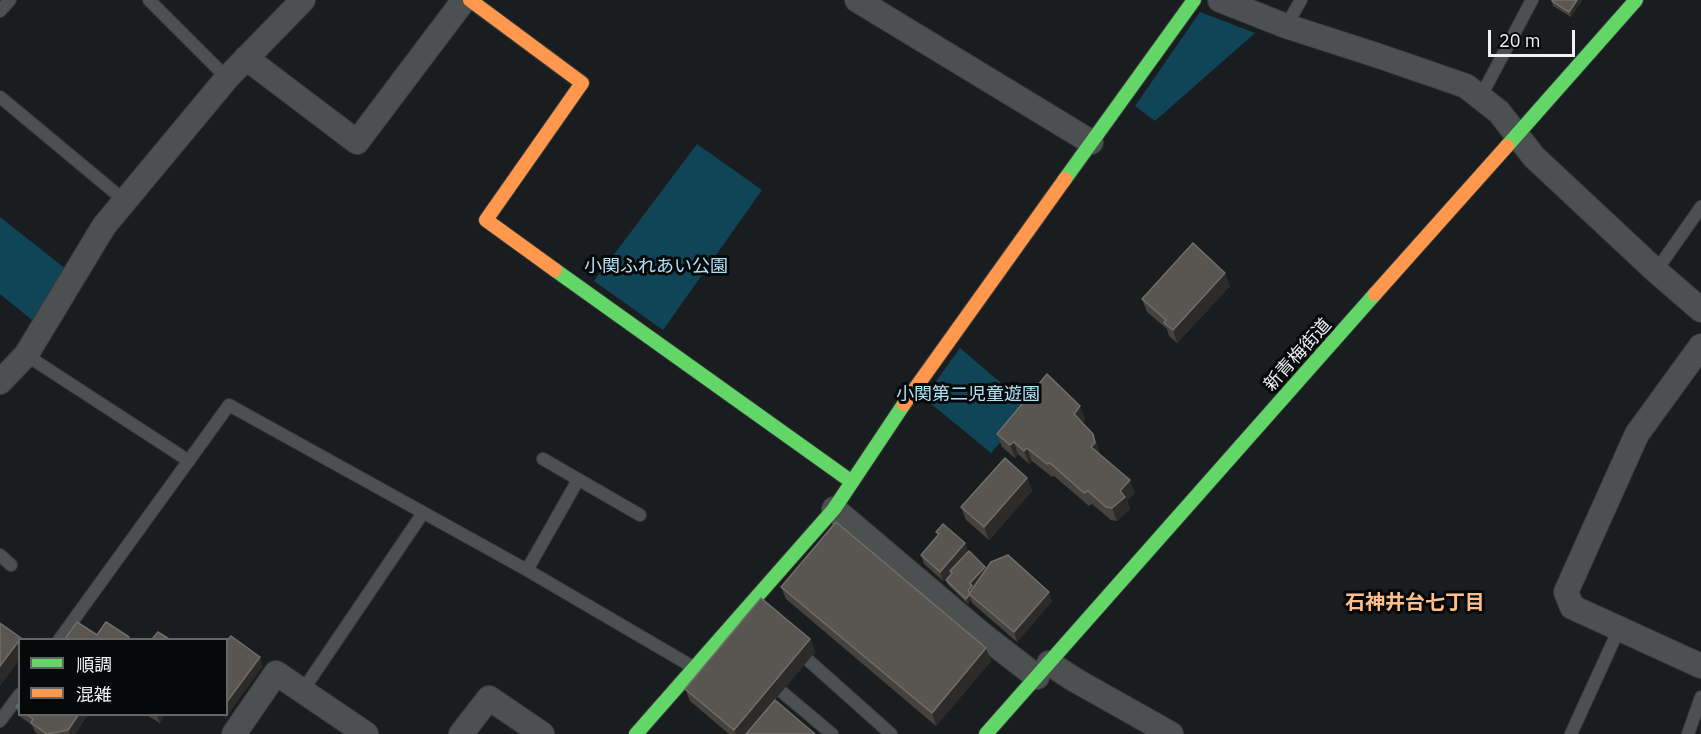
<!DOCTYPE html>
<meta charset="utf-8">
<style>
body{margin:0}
#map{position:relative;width:1701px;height:734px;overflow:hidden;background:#1a1d1f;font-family:"IBM Plex Sans","Noto Sans JP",sans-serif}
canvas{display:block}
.legend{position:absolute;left:18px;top:638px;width:210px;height:78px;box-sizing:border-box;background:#060809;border:2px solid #636667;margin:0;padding:8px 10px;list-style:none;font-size:18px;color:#eef2f4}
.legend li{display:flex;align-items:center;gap:12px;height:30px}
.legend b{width:30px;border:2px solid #636667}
.scale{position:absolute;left:1488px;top:30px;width:87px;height:27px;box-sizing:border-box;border:3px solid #eef2f4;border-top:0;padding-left:8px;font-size:18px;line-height:21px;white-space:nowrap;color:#eef2f4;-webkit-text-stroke:4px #060809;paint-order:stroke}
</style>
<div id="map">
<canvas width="1701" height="734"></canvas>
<ul class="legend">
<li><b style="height:8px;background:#63d668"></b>順調</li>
<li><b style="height:8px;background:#ff974d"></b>混雑</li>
</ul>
<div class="scale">20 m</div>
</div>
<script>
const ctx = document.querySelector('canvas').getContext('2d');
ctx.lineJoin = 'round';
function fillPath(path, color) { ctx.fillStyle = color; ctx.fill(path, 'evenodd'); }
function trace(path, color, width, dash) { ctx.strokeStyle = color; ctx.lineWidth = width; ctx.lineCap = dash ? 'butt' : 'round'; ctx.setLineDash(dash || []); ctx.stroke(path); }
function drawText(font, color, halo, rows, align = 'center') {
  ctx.font = font + ' "IBM Plex Sans","Noto Sans JP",sans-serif'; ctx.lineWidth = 6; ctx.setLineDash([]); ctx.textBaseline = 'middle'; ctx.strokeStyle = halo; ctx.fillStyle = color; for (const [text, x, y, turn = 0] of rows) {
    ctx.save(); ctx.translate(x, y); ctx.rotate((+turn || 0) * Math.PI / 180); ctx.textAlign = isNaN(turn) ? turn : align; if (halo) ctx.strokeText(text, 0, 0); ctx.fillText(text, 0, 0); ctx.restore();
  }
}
const green = new Path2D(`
 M1200 12 1255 33 1155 121 1135 106Z
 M697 144 762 190 663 330 594 281Z
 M0 217 66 269 32 320 0 294Z
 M960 348 1030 408 991 453 924 398Z`);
const lane = new Path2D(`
 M149 0 227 78
 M0 11 10 0
 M1286 26 1301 0
 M1481 96 1532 0
 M0 97 125 201
 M1656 271 1701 207
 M26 355 189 461
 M543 459 640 515
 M0 555 11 565
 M527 570 578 480
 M59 640 229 405 527 570 693 667
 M808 660 891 734
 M303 690 423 513
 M782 692 832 734
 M0 721 20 694
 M1571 734 1619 629
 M1688 734 1701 697`);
const street = new Path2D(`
 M857 0 1091 142
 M1220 0 1286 26 1379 56 1466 86 1499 112 1534 157 1656 271 1701 310
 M246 58 357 142 464 0
 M1701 346 1637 434 1566 592 1572 607 1701 666
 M0 382 26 355 104 226 227 78 303 0
 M834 509 979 632 1037 677
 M1049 663 1075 680 1171 734
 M234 734 276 673 366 734
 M461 734 489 698 542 734`);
const fast = new Path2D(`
 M1507 146 1636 0
 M1065 179 1194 0
 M555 270 852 482
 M636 734 834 509 904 404
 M986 734 1375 294`);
const slow = new Path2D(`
 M470 0 582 83 486 220 555 270
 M1375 294 1507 146
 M904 404 1065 179`);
const wall = new Path2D(`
 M1582 0 1571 17 1553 6 1552 1Z
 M1230 286 1177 343 1169 336 1167 329 1147 312 1142 299Z
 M1085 419 1082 423 1093 434 1098 447 1099 454 1135 493 1127 501 1130 509 1117 521 1111 520 1092 504 1089 506 1054 476 1052 477 1032 461 1029 464 1018 454 1015 458 1002 447 997 434Z
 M1027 478 1032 491 989 540 966 520 961 507Z
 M936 532 965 543 968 552 986 569 1052 601 1017 642 972 603 971 600 968 604 948 585 946 580 951 574V572L943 581 924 564 921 555 938 536Z
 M781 587 986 648 991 661 936 726 786 599Z
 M810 639 815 652 746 734H729L690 701 685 689Z
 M20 702V714H88L75 734H38L35 732 32 725 19 716 16 707Z
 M145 714H165L160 723Z`);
const shadedWall = new Path2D(`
 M1577 0H1582L1571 17 1569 12Z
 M1225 273 1230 286 1177 343 1173 330Z
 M1080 406 1085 419 1079 427 1074 414Z
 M1093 434 1098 447 1100 456 1091 447Z
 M1014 442 1018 454 1015 458 1010 445Z
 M1027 448 1032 461 1029 464 1024 451Z
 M1027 478 1032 491 989 540 984 527Z
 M1130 480 1135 493 1127 501 1130 509 1117 521 1112 508 1120 491Z
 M965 543 968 552 943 581 940 572Z
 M985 567 987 572 973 587 974 591 970 596 968 591 970 583Z
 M1049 592 1052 601 1017 642 1014 632Z
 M969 595 971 600 968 604 966 599Z
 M21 638V639H20V659L0 686V666Z
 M810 639 815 652 746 734H736L734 730Z
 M986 648 991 661 936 726 932 713Z
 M260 657 263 666 225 719 224 714H226V703Z
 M79 714H88L75 734H69L68 730Z
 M156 714H165L160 723Z`);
const building = new Path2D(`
 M1552 0H1577L1569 12 1552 1Z
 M1193 243 1225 273 1173 330 1164 323 1166 320 1142 299Z
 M1047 374 1080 406 1074 414 1093 434 1095 443 1091 447 1130 480 1120 491 1125 497 1112 508 1106 507 1088 491 1084 493 1050 463 1047 464 1027 448 1024 451 1014 442 1010 445 997 434Z
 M1005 458 1027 478 984 527 961 507Z
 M836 522 986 648 932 713 781 587Z
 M943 524 965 543 940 572 921 555 939 534 936 532Z
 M969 551 985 567 970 583 972 586 968 591 970 593 969 594V595L966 599 946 580 952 573 950 571Z
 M1008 555 1049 592 1014 632 969 594 991 562Z
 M761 598 810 639 734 730 685 689Z
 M77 622 97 635 106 622 129 637 128 639H65Z
 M0 623 21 638 0 666Z
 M158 632 169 639H152Z
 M231 636 260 657 226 703V642Z
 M775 700 815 734H746Z
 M20 702V710L16 707Z
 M26 714H79L68 730 47 734 31 723 33 719Z`);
const parkNames = [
 ["小関ふれあい公園",656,267],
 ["小関第二児童遊園",968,395]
];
const streetNames = [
 ["新青梅街道",1298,355,-48]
];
const neighbourhoodNames = [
 ["石神井台七丁目",1415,603]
];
fillPath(green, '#0f4556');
trace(lane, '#373a3b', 14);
trace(street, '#373a3b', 26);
trace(fast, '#373a3b', 16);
trace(slow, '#373a3b', 16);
trace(lane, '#4c5051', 12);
trace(street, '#4c5051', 24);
trace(fast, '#63d668', 14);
trace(slow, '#ff974d', 14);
fillPath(wall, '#47423e');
fillPath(shadedWall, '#2d2b29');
fillPath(building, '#595551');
trace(building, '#706e6b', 1.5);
drawText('18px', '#b0e2f6', '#060809', parkNames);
drawText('18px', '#eef2f4', '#060809', streetNames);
drawText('bold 20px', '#febf8a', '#060809', neighbourhoodNames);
</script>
